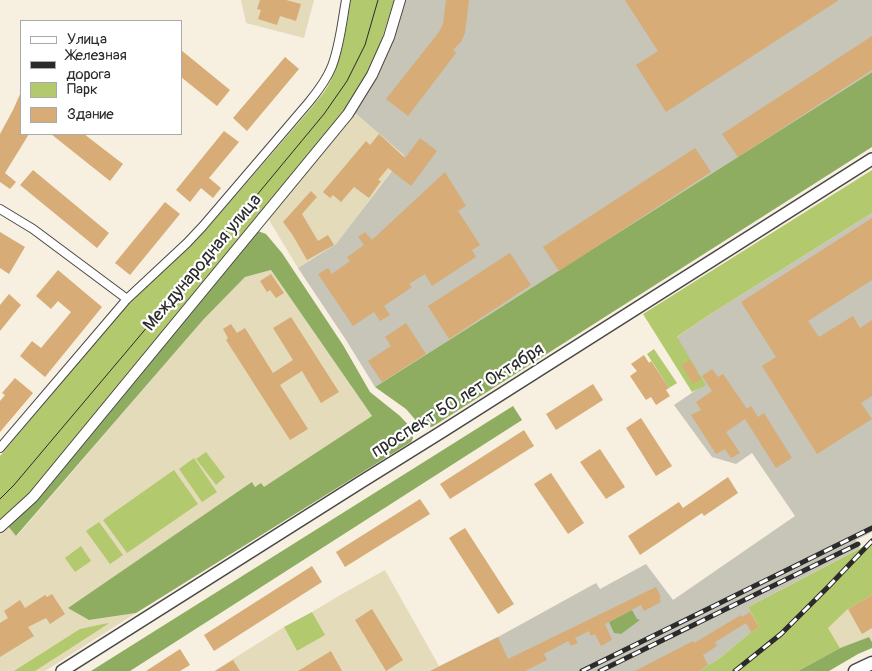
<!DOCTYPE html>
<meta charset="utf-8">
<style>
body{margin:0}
#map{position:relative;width:872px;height:671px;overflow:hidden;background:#f7efe0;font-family:Pangolin,sans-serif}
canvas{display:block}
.legend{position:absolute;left:20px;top:20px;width:162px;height:115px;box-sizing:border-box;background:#fff;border:1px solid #aaa;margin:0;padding:6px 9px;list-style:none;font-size:15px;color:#2b2b2b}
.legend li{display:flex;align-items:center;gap:10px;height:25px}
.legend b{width:25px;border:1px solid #aaa}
</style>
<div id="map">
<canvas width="872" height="671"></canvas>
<ul class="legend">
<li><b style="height:6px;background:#fff"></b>Улица</li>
<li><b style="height:6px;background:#2b2b2b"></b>Железная дорога</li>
<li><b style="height:14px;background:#b3c96d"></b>Парк</li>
<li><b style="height:14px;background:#d7ac76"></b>Здание</li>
</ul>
</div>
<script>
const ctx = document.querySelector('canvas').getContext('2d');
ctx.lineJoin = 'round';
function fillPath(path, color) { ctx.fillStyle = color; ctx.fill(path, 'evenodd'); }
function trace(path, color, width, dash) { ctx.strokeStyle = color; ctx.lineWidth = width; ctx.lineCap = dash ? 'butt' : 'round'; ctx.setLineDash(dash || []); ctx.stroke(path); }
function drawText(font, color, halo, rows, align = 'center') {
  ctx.font = font + ' Pangolin,sans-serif'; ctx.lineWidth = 4.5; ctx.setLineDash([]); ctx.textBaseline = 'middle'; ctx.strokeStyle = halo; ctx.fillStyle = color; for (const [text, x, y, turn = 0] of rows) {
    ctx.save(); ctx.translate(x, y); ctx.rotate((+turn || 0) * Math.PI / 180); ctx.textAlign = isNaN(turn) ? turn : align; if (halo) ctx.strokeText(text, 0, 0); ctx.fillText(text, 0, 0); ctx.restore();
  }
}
const built = new Path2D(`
 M241 0H314L304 38 246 23Z
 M354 112 404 154 336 244 298 268 269 220 271 212Z
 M271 270 372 416 264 488 255 487 252 482 89 620 136 613 45 671H0V532L8 526 17 536 203 320 245 277Z
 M385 570 439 666 430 671H214L284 627 297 651 324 635 312 612 342 594Z
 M872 595V642L869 637 840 648 828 628 848 609Z`);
const industrial = new Path2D(`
 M405 0H872V72L375 387 346 340 298 268 336 244 404 155 354 112 371 86 394 39Z
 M872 213V532L856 540 860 548 748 607 759 627 751 632 720 658 699 671H430L498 637 596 583 600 589 646 564 673 600 795 516 752 453 736 464 712 457 674 405 705 384 676 338 709 315Z`);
const green = new Path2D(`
 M351 0H394C385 29 377 59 361 85 355 95 348 105 342 114L30 494 0 521V456L129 303 206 230 313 106C318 99 325 92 329 84 343 58 346 29 351 0Z
 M872 170V213L709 315 677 337 706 385 692 392 643 314Z
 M654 349 677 383 669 388 647 354Z
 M206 452 225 477 216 485 196 459Z
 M194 458 217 492 202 502 179 469Z
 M174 470 198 504 127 553 103 520Z
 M99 522 123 555 110 564 86 531Z
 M872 542V595L848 609 828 628 840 648 798 671H699L720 658 751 632 759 627 748 607Z
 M81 546 91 561 75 572 65 558Z
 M312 612 325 635 297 651 284 627Z
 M108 623V624L35 671H14L80 629Z`);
const forest = new Path2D(`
 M872 72V147L432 427 420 425 406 409 375 387Z
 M258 231 266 234 282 253 343 345 370 392 400 416 413 430V438L411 442 136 613 89 620 68 608 252 482 255 487 261 483 264 487 372 416 271 270 245 277 203 320 16 536 8 526Z
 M513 406 522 420 130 671H91Z
 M632 610 637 619 640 620 621 634 614 633 609 622Z
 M869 637 872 642V648L858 654 829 671H798L840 648Z`);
const building = new Path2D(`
 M260 0H286L301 4 296 21 280 16 277 25 258 19 261 10 257 9Z
 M446 0H469L465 33 461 42 453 50 456 53 408 116 386 99 439 32 443 24Z
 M625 0H839L666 112 636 65 658 51Z
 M872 36V70L738 157 722 134Z
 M181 50 230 90 217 106 181 77Z
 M285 57 299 69 247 131 233 118Z
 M21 92V134H29L5 173 16 182 10 189 0 182V134L13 110Z
 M224 131 239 142 209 178 221 188 213 198 201 188 190 202 176 190Z
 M51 134H84L123 164 110 181Z
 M379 134 405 158 420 138 437 151 411 186 388 168 378 180 381 181 369 198 354 187 341 202 333 195 330 198 323 192 366 141 370 145Z
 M695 148 711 172 559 271 543 247Z
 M33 170 109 233 97 248 20 185Z
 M445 172 466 206 458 211 480 245 472 250 476 257 432 286 425 274 409 284 412 287 384 306 390 315 380 321 374 312 353 326 318 274 328 268 332 274 350 261 347 257 364 245 358 237 365 232 372 240Z
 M311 191 317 197 302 214 318 241 328 235 334 245 307 260 292 234 283 222Z
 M165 202 180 214 130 275 115 263Z
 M872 218V280L808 321 819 337 853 316 860 328 872 320V396L861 403 872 419 817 454 762 366 776 357 741 302Z
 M0 232 25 247 9 274 0 268Z
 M510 253 531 285 449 339 428 306Z
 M58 270 102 307 45 377 20 356 32 341 41 348 71 312 58 301 51 309 36 296Z
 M271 274 284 293 276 298 270 290 267 292 260 281Z
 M9 294 21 305 0 331V305Z
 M291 317 339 392 321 403 302 371 280 385 308 429 290 440 226 340 228 338 223 329 231 324 237 333 245 328 273 373 293 360 273 328Z
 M406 323 426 354 382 382 368 361 391 346 385 337Z
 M644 355 649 363 651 361 669 388 666 390 670 396 656 405 651 397 646 400 630 376 637 371 631 364Z
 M690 360 701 379 693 384 682 365Z
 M712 369 718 377 723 374 747 409 751 406 758 417 764 413 792 458 776 468 745 419 726 432 740 453 731 458 725 449 716 454 691 415 701 410 696 402 712 391 702 376Z
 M15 378 33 393 0 432V401L5 395 2 393Z
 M593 384 603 400 556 430 546 414Z
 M641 418 672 466 656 476 626 428Z
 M524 430 534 446 450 499 440 484Z
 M600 449 625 487 606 499 580 462Z
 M551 473 584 523 568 534 534 484Z
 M728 477 738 493 704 516 702 513 640 555 628 536 679 502 683 508Z
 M420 499 430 514 345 567 336 552Z
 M465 528 514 604 498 614 449 538Z
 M312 566 322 582 214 651 204 635Z
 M656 587 661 597 659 598 661 602 644 611 641 605 605 624 612 640 601 646 595 634 591 636 589 631 575 638 578 643 571 646 568 641 544 654 547 660 525 671H430L498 637 508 659Z
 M52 594 65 614 50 624 46 618 28 627 34 636 0 657V623L8 618 4 611 20 600 25 608 45 595 47 597Z
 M872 595V628L862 634 848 609Z
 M372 609 403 660 386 671 355 620Z
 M750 612 759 627 751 632 746 623 715 642 717 646 703 655 708 665 699 671H635L693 641 694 643 741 615 742 617Z
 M180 649 190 665 180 671H146Z
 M331 651 342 671H298Z
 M233 660 240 671H215Z`);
const minor = new Path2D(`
 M0 209 33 229 127 299
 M0 448 127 299 187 243 203 226 309 102C318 91 327 79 332 66 340 45 342 22 346 0`);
const tertiary = new Path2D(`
 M0 527 33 497 348 114 372 75 389 37 400 0`);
const secondary = new Path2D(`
 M62 671 361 482 443 431 872 159`);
const primary = new Path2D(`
 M855 671 872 663`);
const tram = new Path2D(`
 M0 499 14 485 170 300 324 114 347 81 365 45 378 0`);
const rail = new Path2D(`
 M582 671 872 528
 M600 671 858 544
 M735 671 781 634 829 586 872 541`);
const streetNames = [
 ["Международная улица",203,263,-50],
 ["проспект 50 лет Октября",458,401,-32]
];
fillPath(built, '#e4dbba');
fillPath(industrial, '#c6c5b8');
fillPath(green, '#b3c96d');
fillPath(forest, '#8ead60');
fillPath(building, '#d7ac76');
trace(minor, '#4a4846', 10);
trace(tertiary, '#4a4846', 12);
trace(secondary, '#4a4846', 14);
trace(primary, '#4a4846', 15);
trace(minor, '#fff', 8);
trace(tertiary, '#fff', 10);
trace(secondary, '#fff', 11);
trace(primary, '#fff', 12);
trace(tram, '#2b2b2b', 1);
trace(rail, '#2b2b2b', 5);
trace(rail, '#fff', 3, [9]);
drawText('18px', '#2b2b2b', '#fff', streetNames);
</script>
